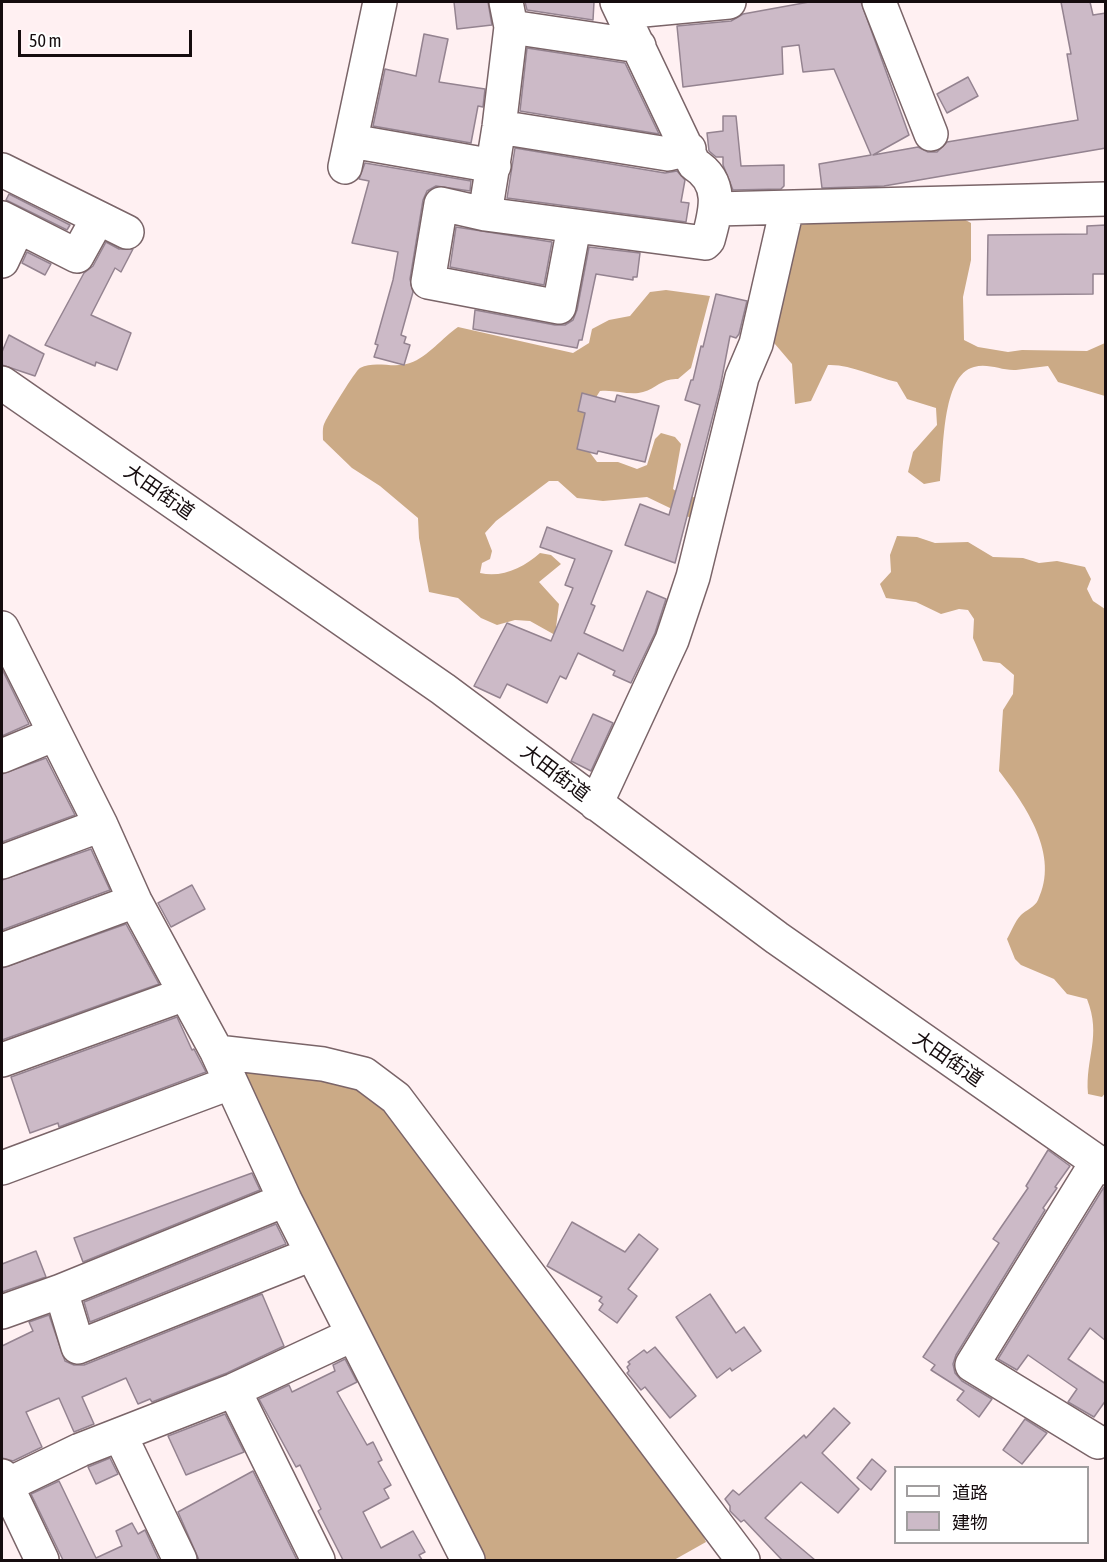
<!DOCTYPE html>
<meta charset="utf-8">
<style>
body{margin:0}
#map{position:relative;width:1107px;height:1562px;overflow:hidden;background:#fff0f2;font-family:"Asap Condensed","Noto Sans JP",sans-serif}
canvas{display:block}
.frame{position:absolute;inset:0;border:3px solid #150c0e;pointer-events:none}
.legend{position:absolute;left:894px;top:1466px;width:195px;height:78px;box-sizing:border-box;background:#fff;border:2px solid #a19e9f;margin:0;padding:8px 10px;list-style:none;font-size:18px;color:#150c0e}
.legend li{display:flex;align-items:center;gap:12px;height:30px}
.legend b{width:30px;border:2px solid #a19e9f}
.scale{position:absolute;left:18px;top:30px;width:174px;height:27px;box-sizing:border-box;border:3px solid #150c0e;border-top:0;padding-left:8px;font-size:18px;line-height:21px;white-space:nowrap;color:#150c0e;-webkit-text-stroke:4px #fff;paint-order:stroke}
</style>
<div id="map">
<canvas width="1107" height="1562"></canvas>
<div class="frame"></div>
<ul class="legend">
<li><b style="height:8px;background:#fff"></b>道路</li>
<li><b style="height:16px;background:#ccbac7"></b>建物</li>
</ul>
<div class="scale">50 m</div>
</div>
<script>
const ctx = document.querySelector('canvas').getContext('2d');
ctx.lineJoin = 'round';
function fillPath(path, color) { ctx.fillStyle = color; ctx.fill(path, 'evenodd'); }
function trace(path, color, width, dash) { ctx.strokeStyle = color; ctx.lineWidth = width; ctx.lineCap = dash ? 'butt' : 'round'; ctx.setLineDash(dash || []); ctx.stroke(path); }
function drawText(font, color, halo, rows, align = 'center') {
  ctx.font = font + ' "Asap Condensed","Noto Sans JP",sans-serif'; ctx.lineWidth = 6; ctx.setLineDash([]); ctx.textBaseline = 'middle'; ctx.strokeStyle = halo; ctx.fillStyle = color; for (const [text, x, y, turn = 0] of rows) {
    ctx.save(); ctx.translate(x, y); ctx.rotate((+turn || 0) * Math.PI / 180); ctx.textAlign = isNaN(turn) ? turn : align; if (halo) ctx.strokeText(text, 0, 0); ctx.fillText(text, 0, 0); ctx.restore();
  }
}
const forest = new Path2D(`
 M958 216 971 223V260L963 297 964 340 978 347 1008 352 1022 350 1087 351 1105 343V396L1058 382 1048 366C1037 367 1026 369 1016 370 1002 371 989 363 974 367 941 375 944 453 940 481L924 484 908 472 913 452 937 425 936 408 907 399 897 382C874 377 851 364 828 365L811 401 795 404 792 364 769 337 772 313 785 297 787 271 798 225 845 220Z
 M666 290 710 296 691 368 678 379C662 378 657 388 643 392 630 396 614 389 600 391L591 405 585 446 597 462H618L637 469 647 465 655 439 661 433 675 437 681 444 673 489 680 494 702 499 695 520 647 497 603 501 577 498 558 481H549L496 521 485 533 492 551 490 559 482 563 480 573C502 578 523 568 540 553L551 555 561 564 539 582 559 604 555 635 530 621 515 620 497 625 481 618 458 598 429 592 419 538 418 518 380 486 352 468 323 440C323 434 322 427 325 422 329 414 355 371 360 368 375 360 394 369 410 363 428 357 443 337 458 327L573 353 589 343 592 329 609 320 630 316 650 292Z
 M897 536 917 537 935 543 968 542 993 557 1023 558 1039 563 1057 561 1085 567 1091 579 1087 589 1093 601 1105 609 1106 1092 1102 1097 1088 1094C1085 1057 1102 1037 1087 999L1067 994 1054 979 1021 965 1015 959 1007 939C1011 932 1015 921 1021 915 1026 910 1035 907 1038 900 1060 855 1026 806 999 771L1003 710 1013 694 1014 675 1000 663 983 661 973 638 974 619 968 610 959 609 941 614 916 602 886 598 880 584 891 572 890 555Z
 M234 1068 356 1084 388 1106 694 1515 706 1542 674 1560H476Z`);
const building = new Path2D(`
 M454 2H488L492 25 457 29Z
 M525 2H594L593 20 527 10Z
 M809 2H861L909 135 873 155 918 147 928 152H937L947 142 1078 120 1067 54H1071L1061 2H1090L1093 15 1106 13V148L884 186 822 188 819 164 871 155 834 69 803 72 799 45 782 47 783 74 683 87 677 26 731 21 743 14Z
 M424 34 448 39 439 82 485 89 483 107 478 106 471 143 373 126 385 69 416 76Z
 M527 48 625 63 659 134 520 111Z
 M968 77 978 96 947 113 937 94Z
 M723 116H736L741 166 784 165V186L781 189 733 190 723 165V157H716L709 151 707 133 723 131Z
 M515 148 665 173 677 171 685 180 681 202 689 203 686 222 507 198Z
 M365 163 471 181 470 191 436 186 427 191 423 200 410 279 413 292 401 335 406 337 404 343 410 345 404 365 374 357 378 345 375 344 393 280 398 252 352 243 369 181 359 179Z
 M9 194 70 225 67 230 6 200Z
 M1106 225V274H1093V294L987 295 988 235 1087 234V226Z
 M456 227 552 242 544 285 450 267Z
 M106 242 119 249H133L121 272 115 268 91 315 131 333 117 370 96 362 95 366 45 345 84 273 93 266Z
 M589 247 640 253 637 277H633V280L596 274 582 340H579L577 348 473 329 475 310 555 325H565L573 320 577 310Z
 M27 252 51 264 45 275 22 263Z
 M716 294 747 301 739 334 736 338 730 336 720 388 675 563 625 545 640 504 669 515 700 405 685 400 691 380H693L701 346 703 347Z
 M9 335 44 354 35 376 2 365V352Z
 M582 393 615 402 617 395 659 406 645 462 598 451 597 454 577 449 585 413 578 411Z
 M547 527 612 551 591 604 595 606 584 633 623 651 647 591 666 599 655 633 631 683 613 675 615 671 578 653 566 679 560 676 547 703 507 684 500 698 474 686 507 623 551 641 573 588 565 585 575 559 540 547Z
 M2 669 29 724 2 736Z
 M593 714 613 723 591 771 571 761Z
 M46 758 75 815 2 842V774Z
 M91 849 110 890 2 930V880Z
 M192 885 205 909 171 927 158 903Z
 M126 924 159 984 2 1040V968Z
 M177 1017 192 1050 194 1049 206 1072 59 1127 58 1123 30 1133 11 1077Z
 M1048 1150 1070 1166 1055 1187 1057 1188 1043 1208 1045 1210 956 1355 953 1364 955 1373 962 1381 992 1399 979 1417 957 1400 964 1391 931 1370 935 1365 923 1357 999 1243 993 1239 1028 1188 1026 1186Z
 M252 1173 260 1190 83 1262 74 1238Z
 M1104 1187 1106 1341 1090 1328 1068 1359 1106 1384V1400L1094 1417 1068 1402 1077 1389 1028 1355 1017 1370 998 1359Z
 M572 1222 625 1252 639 1234 658 1249 628 1289 637 1296 617 1323 599 1310 603 1304 599 1301 602 1297 547 1266Z
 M276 1224 286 1244 90 1322 84 1302Z
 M36 1251 46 1277 2 1292V1264Z
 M262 1294 284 1346 227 1373 152 1402 150 1399 138 1404 126 1378 82 1397 94 1424 74 1432 59 1398 26 1412 42 1447 13 1461 2 1458V1346L33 1331 29 1322 49 1315 65 1361 74 1365H84Z
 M710 1294 736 1333 744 1327 761 1351 732 1371 730 1368 717 1378 676 1317Z
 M655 1347 696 1396 670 1418 645 1387 641 1390 627 1373 629 1371 627 1367 630 1364 628 1362 644 1350 647 1353Z
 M345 1359 357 1382 337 1392 367 1445 373 1442 382 1460 378 1462 391 1485 384 1489 389 1498 363 1512 381 1548 413 1531 425 1552 419 1555 422 1560H343L318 1511 321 1509 300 1465 296 1467 259 1399 289 1385 292 1392 335 1371 333 1365Z
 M834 1408 850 1423 822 1453 859 1489 838 1513 801 1482 765 1518 815 1560H782L744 1520 741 1522 730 1511V1506L725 1499 733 1490 739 1495 804 1435 806 1438Z
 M225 1414 244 1452 186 1475 168 1436Z
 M1025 1419 1047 1433 1022 1464 1003 1450Z
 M110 1458 118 1474 96 1484 88 1467Z
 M872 1459 886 1471 871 1490 857 1478Z
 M253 1471 297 1560H199L178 1512Z
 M59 1481 96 1558 122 1546 116 1531 132 1523 138 1534 145 1530 159 1560H63L31 1494Z`);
const minor = new Path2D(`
 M506 2 511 27 499 127 485 214 705 243 708 240C716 211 724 182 694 164L617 2
 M879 2 931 134
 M622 12 729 2
 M511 27 639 46
 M499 127 668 154 689 149
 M351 141 494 166
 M345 167 380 2
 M2 170 127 232
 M716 209 1106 199
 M485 214 441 204 428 282 559 307 574 227
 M2 218 77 256 98 218
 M2 261 18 227
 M2 383 443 689 777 938 1106 1168
 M2 628 101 825 135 901 217 1052 285 1200 468 1560
 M2 756 55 734
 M596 804 672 640 693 577 742 377 756 344 787 208
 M2 862 101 825
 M2 950 135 901
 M217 1052 323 1064 364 1074 396 1098 743 1560
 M2 1060 185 994
 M1097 1162 972 1365 1098 1442
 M2 1168 230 1083
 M285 1200 61 1291 78 1347 312 1254
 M2 1312 61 1291
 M234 1390 318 1560
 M120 1435 180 1560
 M2 1476 42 1560
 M7 1485 80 1450 234 1390 352 1335`);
const streetNames = [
 ["大田街道",159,492,35],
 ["大田街道",555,773,37],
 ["大田街道",948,1059,35]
];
fillPath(forest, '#cbaa86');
fillPath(building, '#ccbac7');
trace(building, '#948390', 1.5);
trace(minor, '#7a6468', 36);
trace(minor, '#fff', 33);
drawText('20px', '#150c0e', '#fff', streetNames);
</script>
